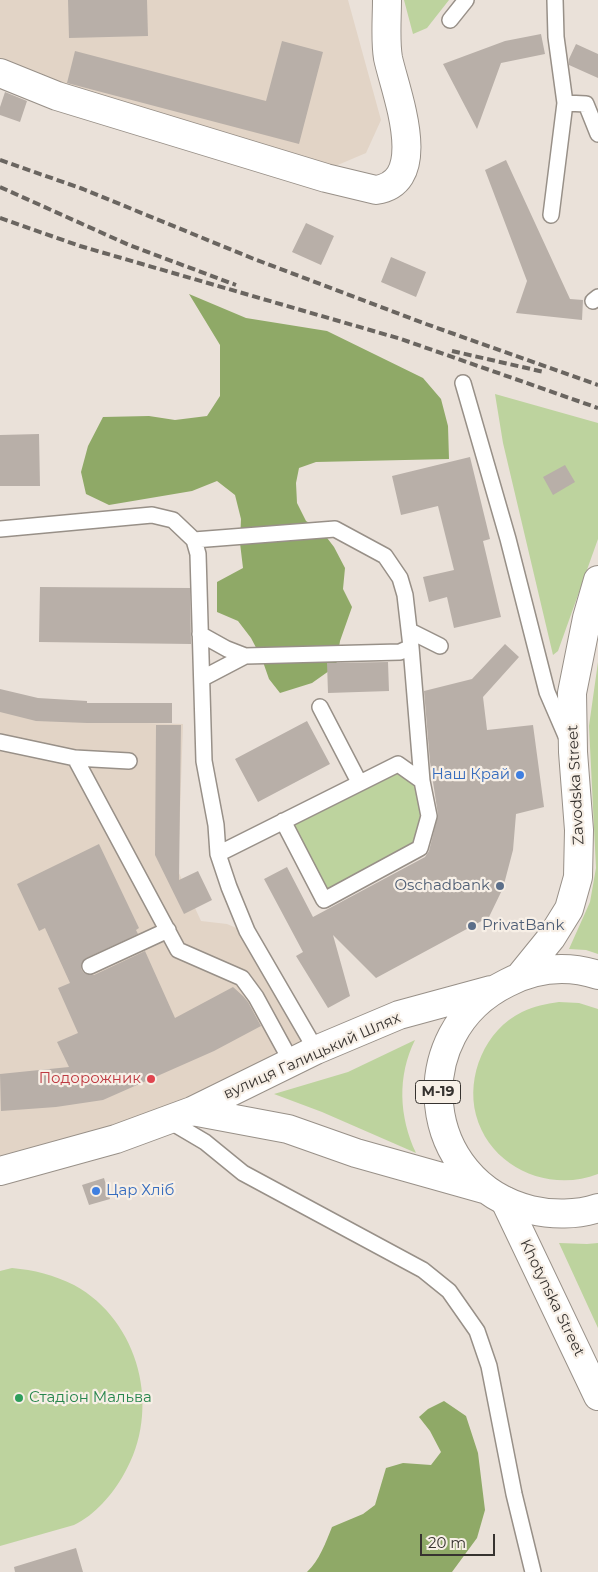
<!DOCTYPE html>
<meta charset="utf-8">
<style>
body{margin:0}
#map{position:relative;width:598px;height:1572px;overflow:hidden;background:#eae1d9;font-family:Montserrat,sans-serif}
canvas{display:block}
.scale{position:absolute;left:420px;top:1534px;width:75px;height:22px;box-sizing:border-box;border:2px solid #373330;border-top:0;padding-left:6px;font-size:15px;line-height:18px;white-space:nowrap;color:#373330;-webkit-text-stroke:4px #f7efe6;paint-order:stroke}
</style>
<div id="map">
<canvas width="598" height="1572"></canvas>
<div class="scale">20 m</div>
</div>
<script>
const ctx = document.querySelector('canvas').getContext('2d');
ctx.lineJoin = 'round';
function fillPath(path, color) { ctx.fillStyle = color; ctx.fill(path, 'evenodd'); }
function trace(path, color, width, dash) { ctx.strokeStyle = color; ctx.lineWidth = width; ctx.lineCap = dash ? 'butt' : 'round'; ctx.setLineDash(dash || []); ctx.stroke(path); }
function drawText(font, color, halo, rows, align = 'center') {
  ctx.font = font + ' Montserrat,sans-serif'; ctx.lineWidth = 4.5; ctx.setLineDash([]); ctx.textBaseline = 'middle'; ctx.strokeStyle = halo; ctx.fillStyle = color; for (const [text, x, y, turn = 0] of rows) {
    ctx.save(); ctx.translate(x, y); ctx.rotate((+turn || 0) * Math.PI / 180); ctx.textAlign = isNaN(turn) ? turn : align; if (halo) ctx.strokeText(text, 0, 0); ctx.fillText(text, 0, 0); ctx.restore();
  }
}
const built = new Path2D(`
 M0 0H348L381 120 366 153 326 170 0 68Z
 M0 711 38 720 183 724 178 871 201 921 227 924 246 932 315 1054 0 1174Z`);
const green = new Path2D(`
 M404 0H449L427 28 413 34Z
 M495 394 598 423V539L558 651 553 655 503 443Z
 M598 662V954L586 950 569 949 590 902 596 868 589 726Z
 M398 769 417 784 423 816 416 844 326 893 290 824Z
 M559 1002 579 1003 598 1009V1174C550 1193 490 1168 476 1115 466 1076 485 1030 522 1012 534 1006 546 1004 559 1002Z
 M415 1040C397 1076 399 1117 416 1153L322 1112 274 1094 348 1072Z
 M559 1243 587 1244 598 1243V1328Z
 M12 1268C34 1270 54 1275 74 1285 140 1321 162 1410 124 1474 113 1494 95 1515 74 1525L0 1546V1271Z`);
const forest = new Path2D(`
 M189 294 246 318 327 331 423 378 441 399 448 426 449 459 316 462 299 468 296 483 297 503 306 521 321 530 334 547 345 568 343 589 352 607 340 641 336 666 312 683 280 693 269 679 262 659 251 638 238 621 217 612V582L243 568 240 543 241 519 235 495 217 481 192 491 109 505 86 494 81 472 88 446 103 417 149 416 175 420 207 416 220 396V345Z
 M444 1401 466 1416 478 1453 485 1510 477 1538 452 1572H307C319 1561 326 1542 332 1527L363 1514 375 1505 386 1468 403 1463 431 1465 441 1452 430 1431 419 1417 428 1409Z`);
const building = new Path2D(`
 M68 0H147L148 36 69 38Z
 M541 34 545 54 501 63 477 129 443 64 505 41Z
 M282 41 323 52 299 144 67 83 75 51 266 101Z
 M576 44 598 54V78L569 65V59Z
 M5 92 27 101 20 122 0 115V107Z
 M506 160 570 299 583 300 582 320 516 313 527 281 485 170Z
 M306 223 334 236 321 265 292 252Z
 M391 257 426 272 416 297 381 282Z
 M39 434 40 486H0V435Z
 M470 457 490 539 483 541 501 617 454 628 447 597 429 602 423 577 454 570 438 506 401 515 392 476Z
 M565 465 575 482 553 495 543 477Z
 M40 587 190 588 191 644 39 642Z
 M505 644 519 657 483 697 487 730 533 725 544 807 516 814 513 850 503 888 489 917 376 978 333 935 350 996 328 1008 296 956 303 952 264 879 287 867 313 917 425 857 429 851 438 815 430 762 424 691 472 679Z
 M388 662 389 691 328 693 327 663Z
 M0 689 38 698 87 701V703H172V723H87L36 721 0 712Z
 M307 721 330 764 258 802 235 759Z
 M156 725H181L179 880 198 871 212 900 184 914 155 855Z
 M99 844 139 928 136 930 138 934 86 958 81 965V969L84 973 89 975H94L145 951 175 1018 233 987 243 996 248 1002 261 1026 214 1051 103 1100 56 1107 1 1111 0 1074 69 1067 57 1042 78 1033 58 988 70 983 45 928 39 931 17 884Z
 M104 1178 110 1199 89 1205 82 1185Z
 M76 1548 83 1572H15L14 1567Z`);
const service = new Path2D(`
 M555 0 556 37 565 103 586 104 598 134
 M450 20 466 0
 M551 215 565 103
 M593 301 598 297
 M463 383 508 539 547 692 566 736
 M0 529 152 515 173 520 194 540 198 554 204 761 216 825 218 854 398 764 422 781 429 816 420 848 324 900 283 821
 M194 540 335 529 385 556 400 578 405 595 411 647 400 652 245 656 227 649 200 634
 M410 631 440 646
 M411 647 422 781
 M203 678 245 656
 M320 707 359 782
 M0 742 75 758 178 950 242 978 256 997 292 1063
 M75 758 129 761
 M218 854 229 887 247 931 316 1050
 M90 966 168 930
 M166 1119 205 1142 243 1173 423 1270 449 1291 477 1331 489 1366 514 1494 533 1572`);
const minor = new Path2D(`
 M0 73 57 96 326 178 376 190C432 182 395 91 388 58 385 40 387 18 387 0`);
const primary = new Path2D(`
 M505 1201 598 1396`);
const trunk = new Path2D(`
 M521 975 551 938 569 909 578 877 579 830 573 752 572 693 587 618 598 580
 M598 975C567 965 536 968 507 983 405 1033 420 1183 531 1210 552 1215 577 1215 598 1208
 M192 1111 288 1129 356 1153 484 1189
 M0 1171 116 1139 192 1111 316 1050 399 1015 491 990`);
const rail = new Path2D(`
 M0 160 83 189 254 259 426 324 598 385
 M0 187 129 245 236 285
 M0 218 80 246 401 339 598 408
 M452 351 544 372`);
const markers = [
 [520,775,5,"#3f7fe0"],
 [500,886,5,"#5c6f8a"],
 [472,926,5,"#5c6f8a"],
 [151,1079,5,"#e0444e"],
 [96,1191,5,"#3f7fe0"],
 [19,1398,5,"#2e9e5b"]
];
const shields = [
 [438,1092,45]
];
const shieldNames = [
 ["М-19",438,1092]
];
const shopNames = [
 ["Наш Край",510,775],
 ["Цар Хліб",106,1191,"left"]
];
const streetNames = [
 ["Zavodska Street",576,785,-93],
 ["вулиця Галицький Шлях",312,1056,-24],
 ["Khotynska Street",552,1298,64]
];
const serviceNames = [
 ["Oschadbank",490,886],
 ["PrivatBank",482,926,"left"]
];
const healthNames = [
 ["Подорожник",141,1079]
];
const leisureNames = [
 ["Стадіон Мальва",29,1398]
];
fillPath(built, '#e2d4c6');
fillPath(green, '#bdd39e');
fillPath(forest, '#8fa967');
fillPath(building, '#b8afa8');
trace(service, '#989088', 18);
trace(minor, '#989088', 30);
trace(primary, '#989088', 30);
trace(trunk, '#989088', 30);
trace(service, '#fff', 15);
trace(minor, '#fff', 28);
trace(primary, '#fff', 28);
trace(trunk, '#fff', 28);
trace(rail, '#6a6560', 4, [8, 4]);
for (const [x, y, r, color] of markers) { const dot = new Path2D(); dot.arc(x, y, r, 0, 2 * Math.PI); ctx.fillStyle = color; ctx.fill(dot); trace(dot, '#f7efe6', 2); }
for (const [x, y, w] of shields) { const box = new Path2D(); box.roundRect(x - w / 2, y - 11.5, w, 23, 4); ctx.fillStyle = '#f7efe6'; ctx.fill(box); trace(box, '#373330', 1); }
drawText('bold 14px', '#373330', null, shieldNames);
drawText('15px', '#366cbe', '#f7efe6', shopNames, 'right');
drawText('15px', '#373330', '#f7efe6', streetNames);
drawText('15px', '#4e5e75', '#f7efe6', serviceNames, 'right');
drawText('15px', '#be3a42', '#f7efe6', healthNames, 'right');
drawText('15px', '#27864d', '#f7efe6', leisureNames, 'left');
</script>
